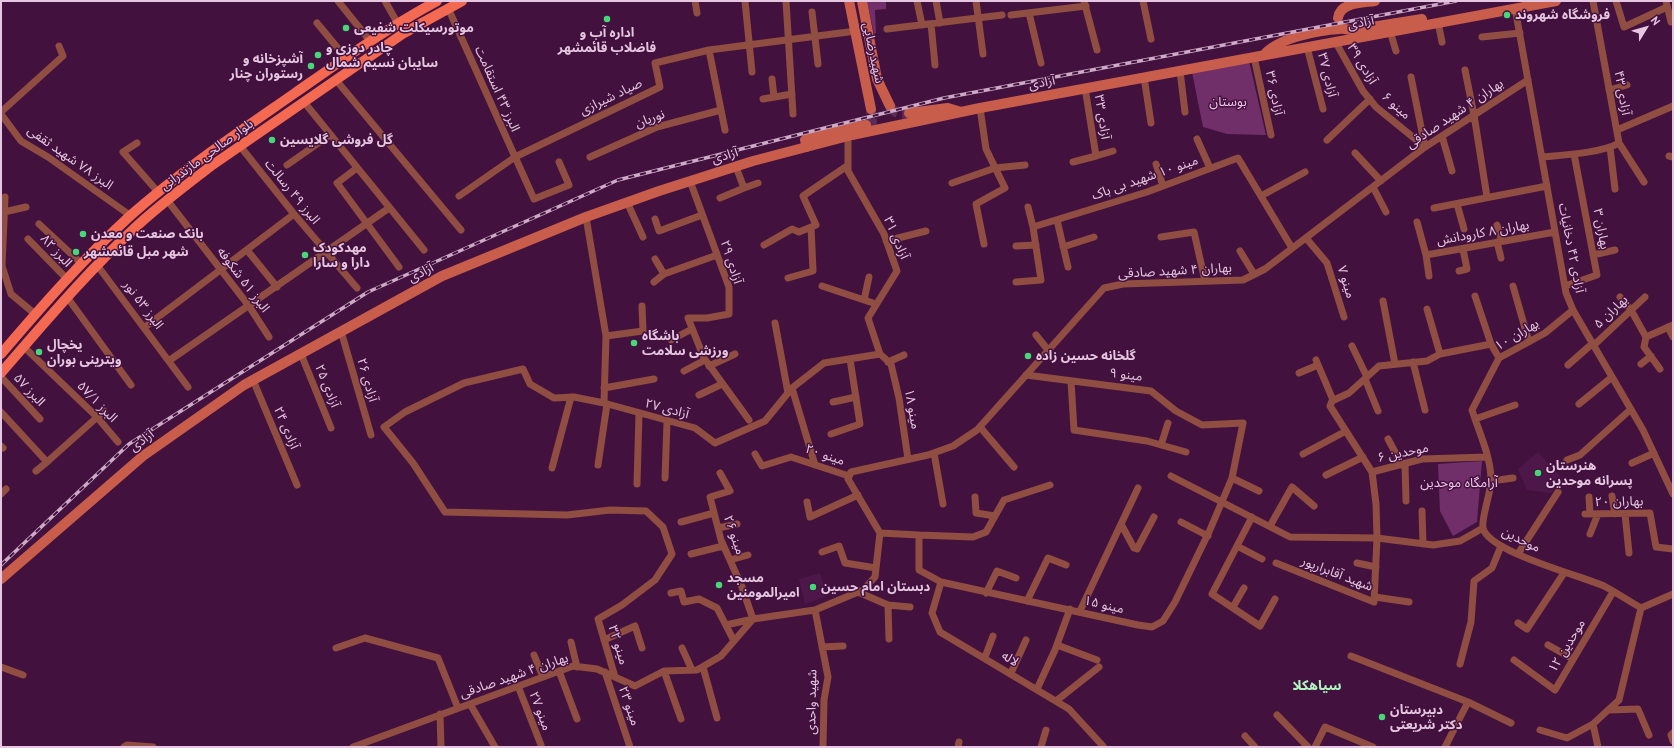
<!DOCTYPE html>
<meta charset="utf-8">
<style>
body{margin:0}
#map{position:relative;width:1674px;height:748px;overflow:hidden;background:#43113e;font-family:"PT Sans",sans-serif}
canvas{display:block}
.frame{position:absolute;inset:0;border:2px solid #e6c7e1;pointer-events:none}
.north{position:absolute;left:1626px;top:8px;width:40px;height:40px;-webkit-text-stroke:3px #43113e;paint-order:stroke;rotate:53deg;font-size:11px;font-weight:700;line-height:16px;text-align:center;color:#e6c7e1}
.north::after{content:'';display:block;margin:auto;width:14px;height:18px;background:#e6c7e1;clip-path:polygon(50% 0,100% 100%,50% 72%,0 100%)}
</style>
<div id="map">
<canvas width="1674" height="748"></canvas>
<div class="frame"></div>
<div class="north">N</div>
</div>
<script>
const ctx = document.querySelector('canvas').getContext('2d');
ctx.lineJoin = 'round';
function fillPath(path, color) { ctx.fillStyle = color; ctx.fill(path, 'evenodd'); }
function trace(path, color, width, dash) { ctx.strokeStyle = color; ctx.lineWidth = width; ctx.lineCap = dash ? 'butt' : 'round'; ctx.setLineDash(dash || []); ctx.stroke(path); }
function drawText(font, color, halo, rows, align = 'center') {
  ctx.font = font + ' "PT Sans","Noto Sans Arabic",sans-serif'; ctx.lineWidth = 3; ctx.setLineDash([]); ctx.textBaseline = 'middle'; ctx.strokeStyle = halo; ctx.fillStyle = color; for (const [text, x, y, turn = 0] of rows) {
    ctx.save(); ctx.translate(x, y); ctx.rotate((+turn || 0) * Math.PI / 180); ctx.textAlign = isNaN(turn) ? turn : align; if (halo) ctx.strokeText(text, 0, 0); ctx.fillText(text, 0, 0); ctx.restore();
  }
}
const built = new Path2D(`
 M1538 452 1561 477 1551 493 1527 490 1518 469Z
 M820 573 827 596 805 604 799 579Z`);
const green = new Path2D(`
 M867 1H886V9L875 10 876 33 874 34Z
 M1249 61 1266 135 1227 134 1203 127 1192 72Z
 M1482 461 1477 522 1453 536 1440 511 1438 464Z`);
const secondaryTunnel = new Path2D(`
 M890 106C895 114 899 114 909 113
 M866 125 872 122 871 109`);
const street = new Path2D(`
 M338 1 370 41
 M385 1 398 24
 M695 1 697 13
 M745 1 752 72
 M786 1 793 114
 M917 1 922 25
 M936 1 940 23
 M976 1 983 54
 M1084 1 1097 50
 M1143 1 1151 39
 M1616 1 1624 27 1667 7
 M1666 1 1671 22 1673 21
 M448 8 534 199 569 185 559 162
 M1515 8 1566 293 1573 310 1643 430 1673 494
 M812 12 818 64
 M1029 13 1041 63
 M1011 15 1086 6
 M1438 22 1442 42
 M317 23 346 58
 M931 24 935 65
 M887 29 1002 15
 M1390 31 1396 51
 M1482 37 1520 33
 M1335 41 1363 91 1376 107 1425 147
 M1307 47 1323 109
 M709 50 725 130
 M1254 57 1271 135
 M1465 70 1474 115 1487 197
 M1180 71 1185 112
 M1144 77 1151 123
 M1411 77 1425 147
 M772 79 774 97
 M336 80 461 230
 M1085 88 1096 156 1113 151
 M1609 90 1627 85
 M763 99 792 94
 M304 102 424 250
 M980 108 986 149 1005 188 976 204 984 244
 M1 112 63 56 59 46
 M1 114 21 141 48 157 131 216
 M1617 130 1673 106
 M848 136V171L884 234 897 271 868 318 880 354 891 364 899 398 908 459
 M1442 136 1452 171
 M1197 139 1210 168
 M1327 140 1370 99
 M137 143 123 152 158 192
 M1619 143 1644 182
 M240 146 294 214 357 288
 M1610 147 1615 189
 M1355 153 1381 181
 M1669 156 1673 157
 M590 157 657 127 721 110
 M1542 157C1563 155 1602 153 1619 143L1593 1
 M1073 162 1096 156
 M1156 164 1163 186
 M287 165 330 135
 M357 168 337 183 399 267
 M690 181 729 287V314L707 318H688L704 358 749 420
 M952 183 995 168 1025 165
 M1373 187 1386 212
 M744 188 758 183
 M459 196 515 157 660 87 655 63 709 50 856 31
 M1261 196 1305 172
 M5 197 2 266 11 294 35 314
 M720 198 744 188 736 167
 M167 200 249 306 269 337
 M627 202 643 237
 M1457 204 1464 229
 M1028 207 1033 227
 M1434 208 1547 186
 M4 212 26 207
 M586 217 606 336 604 403 695 428 715 443 765 421 792 388 824 363 880 354
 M655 219 659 231 702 215
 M1057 220 1068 267
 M1417 222 1426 255 1555 232
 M39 224 82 264
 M1497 225 1502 241
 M1161 237 1194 232 1205 281
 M1306 238 1327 263 1344 317
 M28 239 67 279
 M886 241 926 231
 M1497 242 1501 258
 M764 245 792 229 799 232 816 225 803 196 847 166
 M1016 246 1036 245
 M1063 247 1094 237
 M247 250 277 287
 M1240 251 1254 274
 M1426 255 1429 276
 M1593 255 1615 250
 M655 259 664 274 717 255
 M97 265 188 387
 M1459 271 1467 269 1463 249
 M788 278 813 271 811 227
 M654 282 664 274
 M1016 282 1041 280 1033 227 1147 192 1238 158 1292 248
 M822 286 876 304
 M1513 286 1529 342
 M1565 286 1597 275 1574 154
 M1475 296 1491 344
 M67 297 131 385
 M1620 297 1631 310 1646 337 1673 325
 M864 300 869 277
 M1383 301 1395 364
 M1427 309 1440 354
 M1573 310 1545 333 1499 358 1472 410C1479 432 1491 457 1491 480 1491 493 1481 518 1483 528 1488 552 1582 576 1604 586 1617 593 1629 601 1641 608
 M775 323 788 393
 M145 327 294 214
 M1668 327 1673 337
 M341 331 371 435
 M1036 335 1048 350
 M606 336 643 331 642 306
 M1646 337 1644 347 1660 369
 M671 340 692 329
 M1594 345 1645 297
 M23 346 97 417 118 442
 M1352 346 1367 377
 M301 354 331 428
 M170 360 389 208
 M1316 360 1333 400
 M888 362 904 355
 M1413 362 1425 410
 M1641 364 1651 356
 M1568 365 1593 343
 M709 366 735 354
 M684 371 705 360
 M1299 373 1318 365
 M1 377 40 419
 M1365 379 1378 411
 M253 380 297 485
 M1071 381 1074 430 1147 441 1186 452
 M604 388 654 379
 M792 388 815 465
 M699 395 722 384
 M833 402 856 397
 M604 403 574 397 554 398 530 384 523 369 464 383 405 412 384 427 413 463 445 512 567 515 610 510 646 511 663 527 672 554 655 580 622 605 598 619 615 677
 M1579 404 1612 377
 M1 412 47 462 36 471
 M1475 419 1515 405
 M980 427 1014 467
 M831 434 860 424 850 359
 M1388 439 1402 465
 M1161 445 1168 423
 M1 446 3 448
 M934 453 943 504
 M755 454 762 466 791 457 849 476
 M1303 454 1346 431
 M1567 460 1580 455 1631 409
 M47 462 104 411
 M1632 463 1654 453
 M1405 464 1406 501
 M598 465 607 404
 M552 468 571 397
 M1372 472 1422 459 1487 457
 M720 473 730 491 710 497 721 540 742 587 753 619 726 625
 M1326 475 1363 457
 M1171 476 1290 537 1377 538 1374 602 1276 563
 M665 478 667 422
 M1232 478 1259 491
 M1491 481 1513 478
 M637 484 639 414
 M1 494 6 489
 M1612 496 1615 514
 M975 497 976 513 995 516
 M1589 497 1590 514
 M807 502 810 517 858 495
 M1422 511 1423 544
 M1585 514 1650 513 1656 547 1673 549
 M1625 514 1629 553
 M1252 517 1212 594 1260 626 1275 599
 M681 522 714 513
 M1181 522 1208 536
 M1121 524 1134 548 1137 549 1154 517
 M1270 526 1292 487 1314 506
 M718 528 737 524
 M1483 528 1460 541 1433 545 1377 538 1376 504 1372 472 1330 406 1332 401 1349 393 1379 366 1427 361 1440 354 1491 344 1499 358
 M880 533 919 535V570L941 582 1138 625 1152 627 1163 621 1175 602 1209 532 1232 478 1243 423 1202 425 1176 411 1151 391 1026 375
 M1590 534 1598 514
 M919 535 973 537 986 532 1004 500 1050 485
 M1237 546 1262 559
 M822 552 839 546 845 563 876 568
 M691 554 723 546
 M1518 554 1558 492
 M730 560 748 555
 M1357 563 1376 567
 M941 582 932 613 940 632 1069 709 1103 746
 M858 592 888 605 889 639
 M671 593 681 591 684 602 699 599 717 608 734 641
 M986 593 997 571 1016 578
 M1375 597 1409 602
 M1027 601 1048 558 1066 565
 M888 605 910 607
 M1233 607 1244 588
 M1641 608 1673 594
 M815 610 828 677 824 700 823 747
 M1080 611 1138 488
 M1518 623 1527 629 1564 573
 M604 640 635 626 642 648
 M571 642 577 667
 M1057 645 1097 660
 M1548 645 1573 659
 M822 647 843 646
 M336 648 365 638 438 658 458 708
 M682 648 692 670
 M534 655 543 677
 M1351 656 1468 702 1445 747
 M985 657 993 636
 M1514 660 1555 690 1613 592
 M1460 664 1471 622 1474 581 1492 568 1501 546
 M1 667 23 675
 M703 667 717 718
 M559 671 577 719
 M664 671 681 719
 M605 672 630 747
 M1011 673 1026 640
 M518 686 541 745
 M1037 689 1055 650 1070 609
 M1056 701 1099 667
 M1468 702 1511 723
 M470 704 495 747
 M1609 710 1638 709 1649 735
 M440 714 441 747
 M1277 715 1308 747
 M1540 730 1567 738 1593 724
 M1673 733 1671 735 1673 741
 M1245 736 1255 747
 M124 747 127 745 153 747
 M353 747 573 666 597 669 635 686 664 671 697 670 721 656 753 619 815 610 863 590 875 577 880 533 848 479 851 472 928 455 953 446 977 430 1104 288 1123 284 1243 280 1265 269 1425 147 1528 80
 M958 747 959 742
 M1041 747 1046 730
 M1315 747 1325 727 1373 747
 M1598 747 1593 724 1619 700 1641 608`);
const secondary = new Path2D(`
 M849 1 871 109
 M862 1 877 79 890 106
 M1338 18C1340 2 1363 3 1375 1
 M1264 55C1277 38 1320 30 1340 29 1344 28 1348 30 1353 30L1422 19
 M909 113 948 108 961 112
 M807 147 805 140 809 137 866 125
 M1 579 143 456 244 385 442 276 586 217 659 191 753 161 852 135 980 108 1556 1`);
const primary = new Path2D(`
 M1 354C42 306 84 258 131 215 182 170 239 132 295 93 341 61 387 28 437 1
 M1 373C45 322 88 271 138 225 161 204 186 185 211 166L404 33 462 1`);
const rail = new Path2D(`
 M1 565 129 444 368 292 618 180 944 98 1456 1`);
const markers = [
 [1507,15,4,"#46d779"],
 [607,19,4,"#46d779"],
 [346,28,4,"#46d779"],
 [318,55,4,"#46d779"],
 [311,66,4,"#46d779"],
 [272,140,4,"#46d779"],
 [83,234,4,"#46d779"],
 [76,252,4,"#46d779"],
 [305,255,4,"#46d779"],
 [634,343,4,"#46d779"],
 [39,352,4,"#46d779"],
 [1028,356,4,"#46d779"],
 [1538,473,4,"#46d779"],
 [719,585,4,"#46d779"],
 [813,587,4,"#46d779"],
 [1382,717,4,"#46d779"]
];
const poiNames = [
 ["فروشگاه شهروند",1515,15],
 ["موتورسیکلت شفیعی",354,28],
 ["اداره آب و",607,33,"center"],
 ["فاضلاب قائمشهر",607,48,"center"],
 ["چادر دوزی و",326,48],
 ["سایبان نسیم شمال",326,63],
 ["آشپزخانه و",303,59,"right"],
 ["رستوران چنار",303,74,"right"],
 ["گل فروشی گلایسین",280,140],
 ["بانک صنعت و معدن",91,234],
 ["مهدکودک",313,248],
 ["دارا و سارا",313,263],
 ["شهر مبل قائمشهر",84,252],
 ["باشگاه",642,336],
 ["ورزشی سلامت",642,351],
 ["یخچال",47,345],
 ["ویترینی بوران",47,360],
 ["گلخانه حسین زاده",1036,356],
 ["هنرستان",1546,466],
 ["پسرانه موحدین",1546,481],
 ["مسجد",727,578],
 ["امیرالمومنین",727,593],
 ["دبستان امام حسین",821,587],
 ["دبیرستان",1390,710],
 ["دکتر شریعتی",1390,725]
];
const streetNames = [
 ["آزادی",1361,23,-11],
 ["شهیدرضایی",873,53,78],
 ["آزادی ۳۹",1362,64,59],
 ["آزادی ۳۷",1327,75,76],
 ["آزادی",1042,83,-11],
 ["البرز ۴۳ استقامت",497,89,66],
 ["آزادی ۳۶",1274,93,78],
 ["آزادی ۴۳",1622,93,80],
 ["صیاد شیرازی",611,97,-26],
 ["مینو ۶",1396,106,42],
 ["بهاران ۴ شهید صادقی",1455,114,-34],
 ["آزادی ۳۳",1102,117,81],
 ["نوریان",650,119,-20],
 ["بلوار صالحی مازندرانی",207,155,-36],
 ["آزادی",725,156,-17],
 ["البرز ۷۸ شهید ثقفی",70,158,35],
 ["مینو ۱۰ شهید بی باک",1145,178,-19],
 ["البرز ۴۹ رسالت",292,192,51],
 ["بهاران ۳",1601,229,79],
 ["بهاران ۸ کارودانش",1483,233,-10],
 ["آزادی ۳۱",896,238,67],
 ["آزادی ۴۲ دخانیات",1571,248,79],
 ["البرز ۸۲",56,251,47],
 ["آزادی ۲۹",731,262,72],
 ["بهاران ۴ شهید صادقی",1175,271,-3],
 ["آزادی",421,273,-28],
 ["البرز ۵۱ شکوفه",243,280,53],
 ["مینو ۷",1346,282,73],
 ["البرز ۵۳ نور",143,305,53],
 ["بهاران ۵",1611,312,-44],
 ["بهاران ۱۰",1517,335,-31],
 ["مینو ۹",1126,375,7],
 ["آزادی ۲۶",367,380,74],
 ["آزادی ۲۵",327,386,68],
 ["البرز ۵۷",29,390,47],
 ["البرز ۵۷/۱",97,402,46],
 ["آزادی ۲۷",667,409,15],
 ["مینو ۱۸",912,409,80],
 ["آزادی ۲۴",286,428,67],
 ["آزادی",142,441,-37],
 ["موحدین ۶",1403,453,-12],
 ["مینو ۲۰",825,455,19],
 ["بهاران ۲۰",1619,502,-1],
 ["مینو ۲۶",734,535,71],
 ["موحدین",1521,540,26],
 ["شهید آقابرارپور",1337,574,21],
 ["مینو ۱۵",1104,605,13],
 ["مینو ۳۲",618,645,73],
 ["موحدین ۱۲",1567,646,-59],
 ["لاله",1010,659,31],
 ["بهاران ۴ شهید صادقی",514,676,-19],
 ["شهید واحدی",812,702,-89],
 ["مینو ۲۳",629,706,71],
 ["مینو ۲۷",540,711,69]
];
const parkNames = [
 ["بوستان",1228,102],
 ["آرامگاه موحدین",1459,483]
];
const neighbourhoodNames = [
 ["سیاهکلا",1317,686]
];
fillPath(built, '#4e174a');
fillPath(green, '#702f69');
trace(secondaryTunnel, '#5b2c56', 10, [10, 5]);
trace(street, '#904d41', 7);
trace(secondary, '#c95d4b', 10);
trace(primary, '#f46952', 10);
trace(rail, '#cdabc8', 3.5);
trace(rail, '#43113e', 2, [6]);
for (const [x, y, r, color] of markers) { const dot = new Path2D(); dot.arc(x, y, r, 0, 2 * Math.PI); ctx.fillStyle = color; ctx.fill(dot); trace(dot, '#43113e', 1.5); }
drawText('bold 13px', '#e6c7e1', '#43113e', poiNames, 'left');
drawText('13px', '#e6c7e1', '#43113e', streetNames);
drawText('13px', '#f3c6ec', '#43113e', parkNames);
drawText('bold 14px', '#aff4bf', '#43113e', neighbourhoodNames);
</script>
